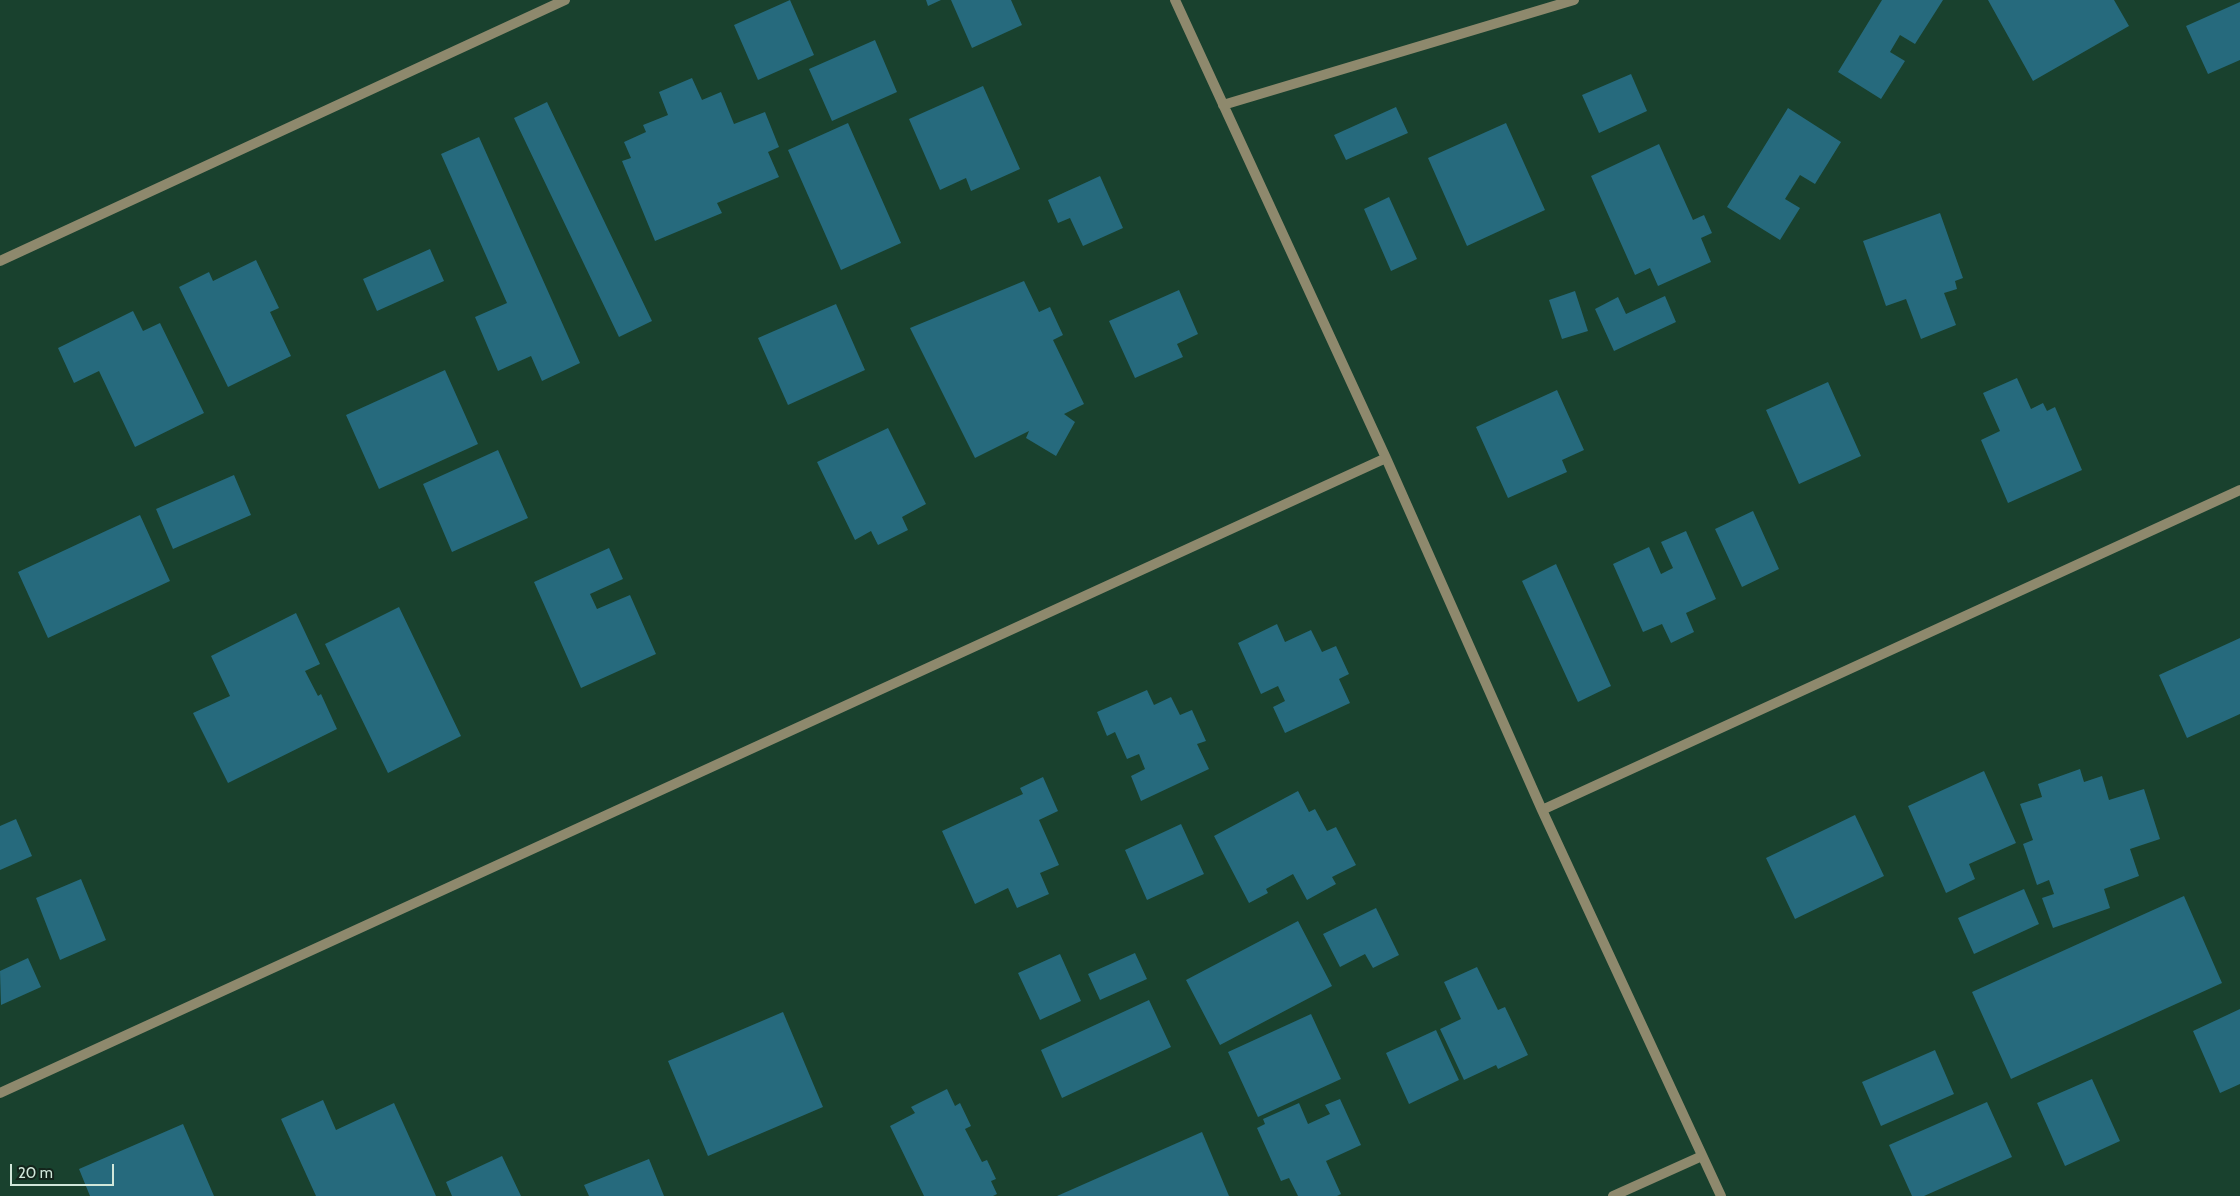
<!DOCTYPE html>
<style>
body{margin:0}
#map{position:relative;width:2240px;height:1196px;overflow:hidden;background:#19412e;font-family:Cabin,sans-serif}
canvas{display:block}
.scale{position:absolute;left:10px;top:1164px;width:104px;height:22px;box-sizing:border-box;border:2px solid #d1e7da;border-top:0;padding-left:6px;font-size:15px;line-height:18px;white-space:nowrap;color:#d1e7da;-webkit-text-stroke:4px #13241b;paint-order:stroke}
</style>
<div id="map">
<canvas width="2240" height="1196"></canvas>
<div class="scale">20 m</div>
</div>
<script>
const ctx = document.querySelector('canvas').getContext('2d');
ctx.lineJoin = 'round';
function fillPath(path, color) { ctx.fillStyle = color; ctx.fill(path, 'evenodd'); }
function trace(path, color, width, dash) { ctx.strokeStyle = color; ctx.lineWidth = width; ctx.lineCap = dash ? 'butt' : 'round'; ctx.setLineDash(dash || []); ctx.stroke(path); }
const building = new Path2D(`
 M790 0 814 55 758 80 734 25Z
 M926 0H941L928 6Z
 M951 0H1011L1022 25 972 48Z
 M1882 0H1943L1915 44 1900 35 1890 52 1905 61 1881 99 1838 72Z
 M1988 0H2114L2129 26 2033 81Z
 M2240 2V60L2208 74 2186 26Z
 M875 40 897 92 832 121 809 69Z
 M1631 74 1647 111 1599 133 1582 95Z
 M692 78 702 100 721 92 734 124 765 112 779 147 768 152 779 177 717 203 722 213 655 241 622 161 631 158 624 142 646 132 643 125 668 115 659 92Z
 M983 86 1020 169 971 191 966 178 940 190 909 119Z
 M547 102 652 321 619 337 514 118Z
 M1396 107 1408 133 1346 160 1334 135Z
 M1788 108 1841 142 1815 184 1800 175 1785 199 1800 208 1780 240 1727 207Z
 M848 123 901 243 841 270 788 150Z
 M1506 123 1545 210 1467 246 1428 158Z
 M479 137 580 363 542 381 531 356 498 371 475 317 507 303 441 154Z
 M1659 144 1693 220 1704 215 1712 233 1701 238 1711 262 1658 286 1650 268 1635 275 1591 176Z
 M1100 176 1123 228 1083 246 1070 218 1058 223 1048 200Z
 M1389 197 1417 259 1391 271 1364 209Z
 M1940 213 1963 278 1955 281 1957 289 1944 293 1956 325 1921 339 1906 299 1886 306 1863 241Z
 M430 249 444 281 377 311 363 279Z
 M256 260 279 308 270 312 291 356 228 387 179 287 209 272 213 281Z
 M1024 281 1039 312 1050 307 1063 335 1053 340 1084 404 1064 414 1075 422 1056 456 1026 438 1029 431 975 458 910 328Z
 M1179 290 1198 334 1177 344 1183 357 1135 378 1109 321Z
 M1575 291 1588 331 1562 339 1549 300Z
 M1665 296 1676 322 1614 351 1595 309 1618 297 1626 314Z
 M836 304 865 370 788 405 758 338Z
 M133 311 143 331 160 323 204 413 135 447 99 371 74 383 58 348Z
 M445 370 478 444 379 489 346 415Z
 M2017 378 2031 409 2043 403 2047 411 2055 407 2082 470 2008 503 1981 440 2000 431 1983 393Z
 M1828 382 1861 456 1799 484 1766 410Z
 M1557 390 1584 450 1562 460 1567 472 1508 498 1476 427Z
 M888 428 926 504 902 517 908 530 878 545 871 531 855 540 817 462Z
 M498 450 528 518 452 552 423 484Z
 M234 475 251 515 173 549 156 509Z
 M1753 511 1779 569 1742 587 1715 529Z
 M140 515 170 581 48 638 18 572Z
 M1686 531 1716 599 1686 613 1694 632 1671 643 1662 624 1643 632 1613 564 1649 547 1661 574 1673 568 1661 542Z
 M609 548 623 579 590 594 597 609 630 595 656 654 581 688 534 582Z
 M1556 564 1611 686 1578 702 1522 581Z
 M399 607 461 736 388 773 325 644Z
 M296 613 320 664 305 671 318 696 321 694 337 729 228 783 193 713 230 696 211 656Z
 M1277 624 1285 642 1311 630 1322 652 1336 646 1349 674 1339 679 1350 703 1285 733 1273 707 1285 701 1278 686 1261 694 1238 643Z
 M2240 638V714L2187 738 2159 675Z
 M1147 690 1154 705 1171 697 1180 715 1192 710 1206 741 1197 744 1209 769 1141 801 1131 776 1145 769 1139 754 1127 759 1115 732 1107 736 1097 712Z
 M2080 769 2084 782 2102 776 2109 800 2144 789 2160 839 2130 849 2139 876 2104 889 2110 908 2053 928 2042 898 2054 894 2049 880 2037 885 2023 844 2033 840 2020 804 2042 797 2038 784Z
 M1984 771 2016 843 1969 864 1975 879 1946 893 1908 806Z
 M1043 777 1058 811 1039 820 1059 865 1040 873 1049 894 1017 908 1008 888 975 904 942 831 1023 794 1020 788Z
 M1298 791 1309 812 1315 809 1327 831 1336 827 1356 865 1332 877 1336 884 1307 900 1293 874 1266 889 1268 893 1249 903 1214 836Z
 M1855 815 1884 876 1795 919 1766 858Z
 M16 819 32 856 0 870V826Z
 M1181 824 1204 874 1147 900 1125 850Z
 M81 879 106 940 60 960 36 898Z
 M2024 889 2039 924 1974 954 1958 918Z
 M2184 896 2222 983 2011 1079 1972 992Z
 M1376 908 1399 955 1373 968 1365 954 1340 967 1323 934Z
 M1298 921 1332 986 1220 1045 1186 980Z
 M1135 953 1147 979 1100 1000 1088 974Z
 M1060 954 1081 1001 1040 1020 1018 973Z
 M28 958 41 987 1 1005 0 971Z
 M1477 967 1498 1010 1505 1007 1528 1055 1498 1069 1496 1065 1464 1080 1440 1029 1461 1019 1444 982Z
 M1149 1000 1171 1047 1062 1098 1041 1050Z
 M2240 1009V1084L2220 1093 2193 1031Z
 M783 1012 823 1107 708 1156 668 1061Z
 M1311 1014 1341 1079 1258 1117 1228 1052Z
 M1436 1030 1459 1080 1409 1104 1386 1053Z
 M1935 1050 1954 1094 1881 1126 1862 1082Z
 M2092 1079 2120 1141 2065 1166 2037 1103Z
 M947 1089 955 1106 960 1103 971 1126 965 1129 982 1162 987 1160 996 1179 991 1181 997 1194 993 1196H924L890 1126 915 1113 911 1107Z
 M1340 1099 1361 1145 1326 1161 1341 1194 1337 1196H1298L1289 1178 1281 1181 1257 1128 1265 1124 1263 1119 1299 1103 1308 1124 1330 1114 1325 1105Z
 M323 1100 336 1130 394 1103 436 1196H316L281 1119Z
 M1987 1102 2012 1157 1924 1196H1912L1889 1145Z
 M183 1124 214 1196H90L79 1169Z
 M1202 1132 1229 1196H1057Z
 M502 1156 521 1196H452L446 1182Z
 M649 1159 664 1196H589L584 1185Z`);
const minor = new Path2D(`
 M1175 0 1386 458 1542 810 1721 1196
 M1223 105 1574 0
 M0 261 565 0
 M1542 810 2240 490
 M0 1093 1386 458
 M1613 1196 1702 1156`);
fillPath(building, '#266a7d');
trace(minor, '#8e896d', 10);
</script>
